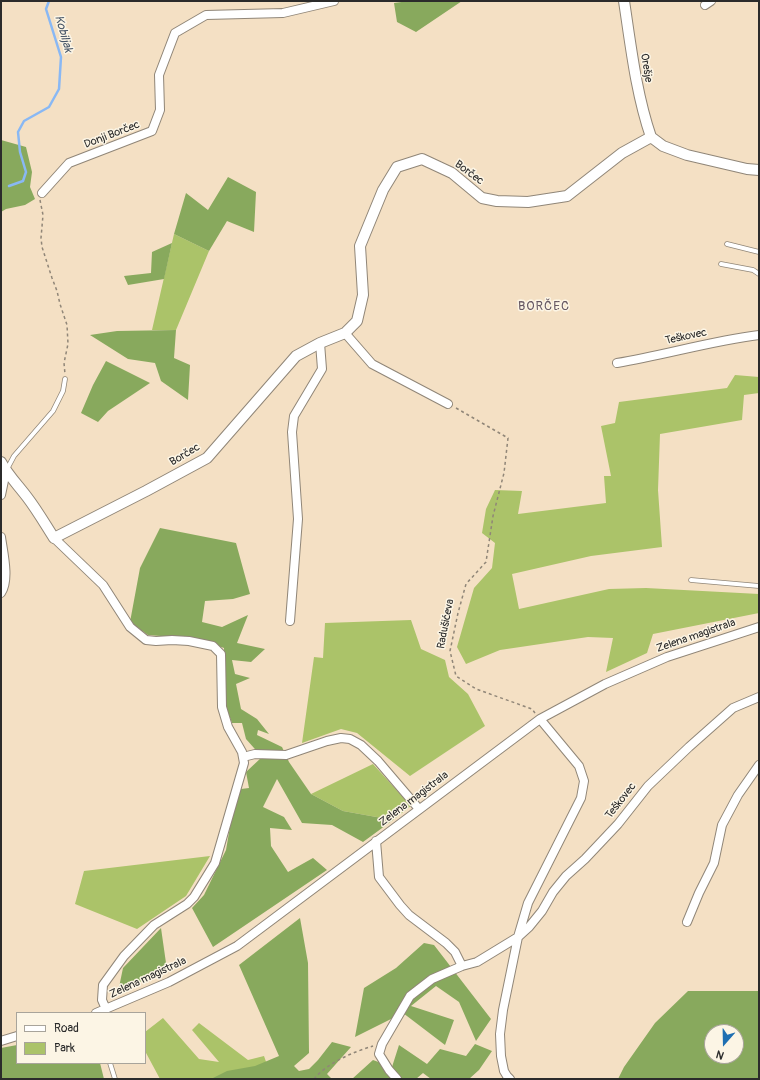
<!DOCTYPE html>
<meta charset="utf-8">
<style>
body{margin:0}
#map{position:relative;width:760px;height:1080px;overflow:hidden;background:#f4e0c4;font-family:Pangolin,sans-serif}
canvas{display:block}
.frame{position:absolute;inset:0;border:2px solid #2b2b2b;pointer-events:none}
.legend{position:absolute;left:16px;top:1012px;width:130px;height:52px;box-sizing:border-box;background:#fcf5e5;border:1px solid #a8a49b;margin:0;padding:5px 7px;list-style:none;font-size:12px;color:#2b2b2b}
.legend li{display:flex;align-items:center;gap:8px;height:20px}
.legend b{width:20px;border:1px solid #a8a49b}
.north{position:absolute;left:704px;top:1024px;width:40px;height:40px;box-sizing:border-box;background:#fcf5e5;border:1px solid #a8a49b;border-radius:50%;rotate:200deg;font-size:11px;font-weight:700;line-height:16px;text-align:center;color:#2b2b2b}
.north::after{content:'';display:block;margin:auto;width:14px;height:18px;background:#1f6fb2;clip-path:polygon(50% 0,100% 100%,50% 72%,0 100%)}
</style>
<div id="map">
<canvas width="760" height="1080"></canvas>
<div class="frame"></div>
<ul class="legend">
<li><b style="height:5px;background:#fff"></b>Road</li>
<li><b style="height:11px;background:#abc369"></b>Park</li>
</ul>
<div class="north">N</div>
</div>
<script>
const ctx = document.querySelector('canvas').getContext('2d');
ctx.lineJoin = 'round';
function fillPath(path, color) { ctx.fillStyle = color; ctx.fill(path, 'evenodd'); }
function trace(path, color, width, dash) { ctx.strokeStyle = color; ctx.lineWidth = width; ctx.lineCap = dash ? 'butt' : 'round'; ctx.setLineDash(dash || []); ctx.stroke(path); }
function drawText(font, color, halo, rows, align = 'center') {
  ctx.font = font + ' Pangolin,sans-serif'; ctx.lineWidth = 3; ctx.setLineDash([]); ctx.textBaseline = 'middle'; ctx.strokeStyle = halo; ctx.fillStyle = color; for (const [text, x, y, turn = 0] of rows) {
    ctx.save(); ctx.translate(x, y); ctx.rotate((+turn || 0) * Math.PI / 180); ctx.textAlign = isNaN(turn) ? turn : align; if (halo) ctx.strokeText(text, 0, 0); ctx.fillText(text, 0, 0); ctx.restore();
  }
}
const green = new Path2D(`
 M174 234 209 251 176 330H152Z
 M735 375 759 377V393L744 395 742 420 660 434 658 490 662 547 591 556 512 574 519 609 609 589 646 588 759 594V613L653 634 647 653 606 672 613 638 588 637 500 650 466 664 457 647 474 588 492 568 495 543 482 533 486 509 495 490 522 491 518 514 606 503 604 476H611L601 426 615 423 619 402 727 388Z
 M411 620 421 649 445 660 449 677 468 694 485 726 410 776 357 733 341 729 302 743 314 657 323 658 325 623Z
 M373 764 411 806 393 820 343 811 311 794Z
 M210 856 186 896 137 929 75 904 84 871Z
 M163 1018 199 1059 219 1062 192 1030 199 1023 248 1060 264 1056 272 1079H160L145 1051V1032Z`);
const forest = new Path2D(`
 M409 1H462L416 32 397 22 394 3Z
 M1 140 26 147 32 172 30 187 35 199 25 205 6 209 1 212Z
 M228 177 256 192 254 232 227 221 209 251 174 234 186 193 208 210Z
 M172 243 164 279 128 285 124 276 151 273 152 252Z
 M176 330 174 358 190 365 188 400 161 381 155 363 128 359 90 335 117 331Z
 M106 361 150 383 108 411 98 422 81 413 93 385Z
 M160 528 236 543 250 594 233 599 205 601 202 622 222 627 248 615 237 643 265 649 251 662 232 660 235 674 250 678 236 684 241 709 257 719 269 734 258 730 257 735 282 747 289 762 311 794 343 811 393 820 363 842 332 825 302 823 277 779 263 807 284 817 292 830 270 828 271 846 288 872 313 858 327 870 213 947 192 908 204 895 226 850 231 821 241 789 249 788 246 772 262 757 246 739 242 723H232L225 705 224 648 212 644 173 637 148 635 130 622 140 568Z
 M300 918 308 963 309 1053 294 1066 299 1071 309 1069 318 1060 332 1042 351 1047 327 1074 332 1079H211L227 1071 255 1066 279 1056 239 965Z
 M161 928 167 970 118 992 123 968Z
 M424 943 434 945 491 1019 476 1041 459 1002 436 986 411 1006 454 1020 445 1045 403 1013 355 1037 364 988 396 968Z
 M688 991H759V1079H618L624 1067 655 1023ZM712 1032H736V1056H712Z
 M475 1044 492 1051 479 1070 469 1079H431L423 1073 416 1079H352L373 1060 392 1067 399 1045 427 1064 440 1049 466 1056Z
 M17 1045V1063H100L104 1079H1V1048Z`);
const stream = new Path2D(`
 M9 186 23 181 26 172 20 152 18 132 24 121 49 107 59 89 61 57 46 9 49 1`);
const path = new Path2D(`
 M40 200 43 215 41 238 42 247 52 278 57 291 60 304 67 325 68 344 64 363 65 374
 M456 408 508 438 504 473 493 516 486 562 466 584 458 613 450 651 456 676 476 689 532 709 535 713
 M314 1079C327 1063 353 1052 373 1046`);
const service = new Path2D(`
 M727 244 759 252
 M721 264 753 270 759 274
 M1 473 6 471 14 456 53 411 63 391 65 379
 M691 580 759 586
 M110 1063 115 1079`);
const minor = new Path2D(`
 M705 5 711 1
 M42 193 69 163 152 131 160 110 159 75 175 33 206 15 283 13 334 1
 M345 333 372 364 448 404
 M617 363C665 355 711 341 759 335
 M1 495 6 471
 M1 537C3 552 10 580 1 593
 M54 538 103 585 130 627 146 640 156 641 172 640 189 641 213 646 221 654 222 707 228 727 242 752 244 763 215 863 194 897 187 904 154 925 124 956 103 985 102 1000 106 1009
 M290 621 298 519 292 432 294 416 322 369 320 343
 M243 757 255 754 286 755 327 741 341 738 350 739 361 745 378 761 419 809
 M376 841 379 877 400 905 409 915 446 943 455 952 462 966
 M687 922 699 893 714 863 722 825 738 795 759 765
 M96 1013 169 982 237 946 540 719 605 684 667 657 759 627
 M1 1041 17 1036
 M397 1079 389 1070 379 1054 382 1044 410 996 432 979 462 966 477 962 518 937 528 903 581 798 584 781 579 766 540 719
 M510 1079 507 1076 504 1071 501 1056 500 1034 503 1010 518 937 529 927 542 911 553 892 566 876 585 859 618 824 648 786 689 747 733 708 759 697`);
const tertiary = new Path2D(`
 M624 1C631 47 636 93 651 137
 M651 137 663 146 687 155 747 169 759 170
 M1 462C8 475 18 485 27 497 37 510 45 524 54 538L146 491 207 458 296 356 320 343 345 333 357 321 363 295 360 246 383 190 397 167 422 159 452 173 482 198 497 201 528 202 567 196 622 153 651 137`);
const streetNames = [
 ["Orešje",646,68,81],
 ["Donji Borčec",112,135,-21],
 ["Borčec",469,173,36],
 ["Teškovec",686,337,-12],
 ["Borčec",185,455,-31],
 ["Radušićeva",446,624,-79],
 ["Zelena magistrala",696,636,-19],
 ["Zelena magistrala",414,799,-37],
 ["Teškovec",621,801,-52],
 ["Zelena magistrala",148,978,-25]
];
const waterNames = [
 ["Kobiljak",63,34,74]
];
const quarterNames = [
 ["BORČEC",544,307]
];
fillPath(green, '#abc369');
fillPath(forest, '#88a95d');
trace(stream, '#89b8f4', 2.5);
trace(service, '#908678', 5.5);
trace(minor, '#908678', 10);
trace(tertiary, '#908678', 12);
trace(path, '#908678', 1.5, [3, 3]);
trace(service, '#fff', 4);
trace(minor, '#fff', 8);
trace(tertiary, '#fff', 10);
drawText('11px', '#2b2b2b', '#fcf5e5', streetNames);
drawText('italic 12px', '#475567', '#fcf5e5', waterNames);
ctx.letterSpacing = '1px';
drawText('13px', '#665863', '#fcf5e5', quarterNames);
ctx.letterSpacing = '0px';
</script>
